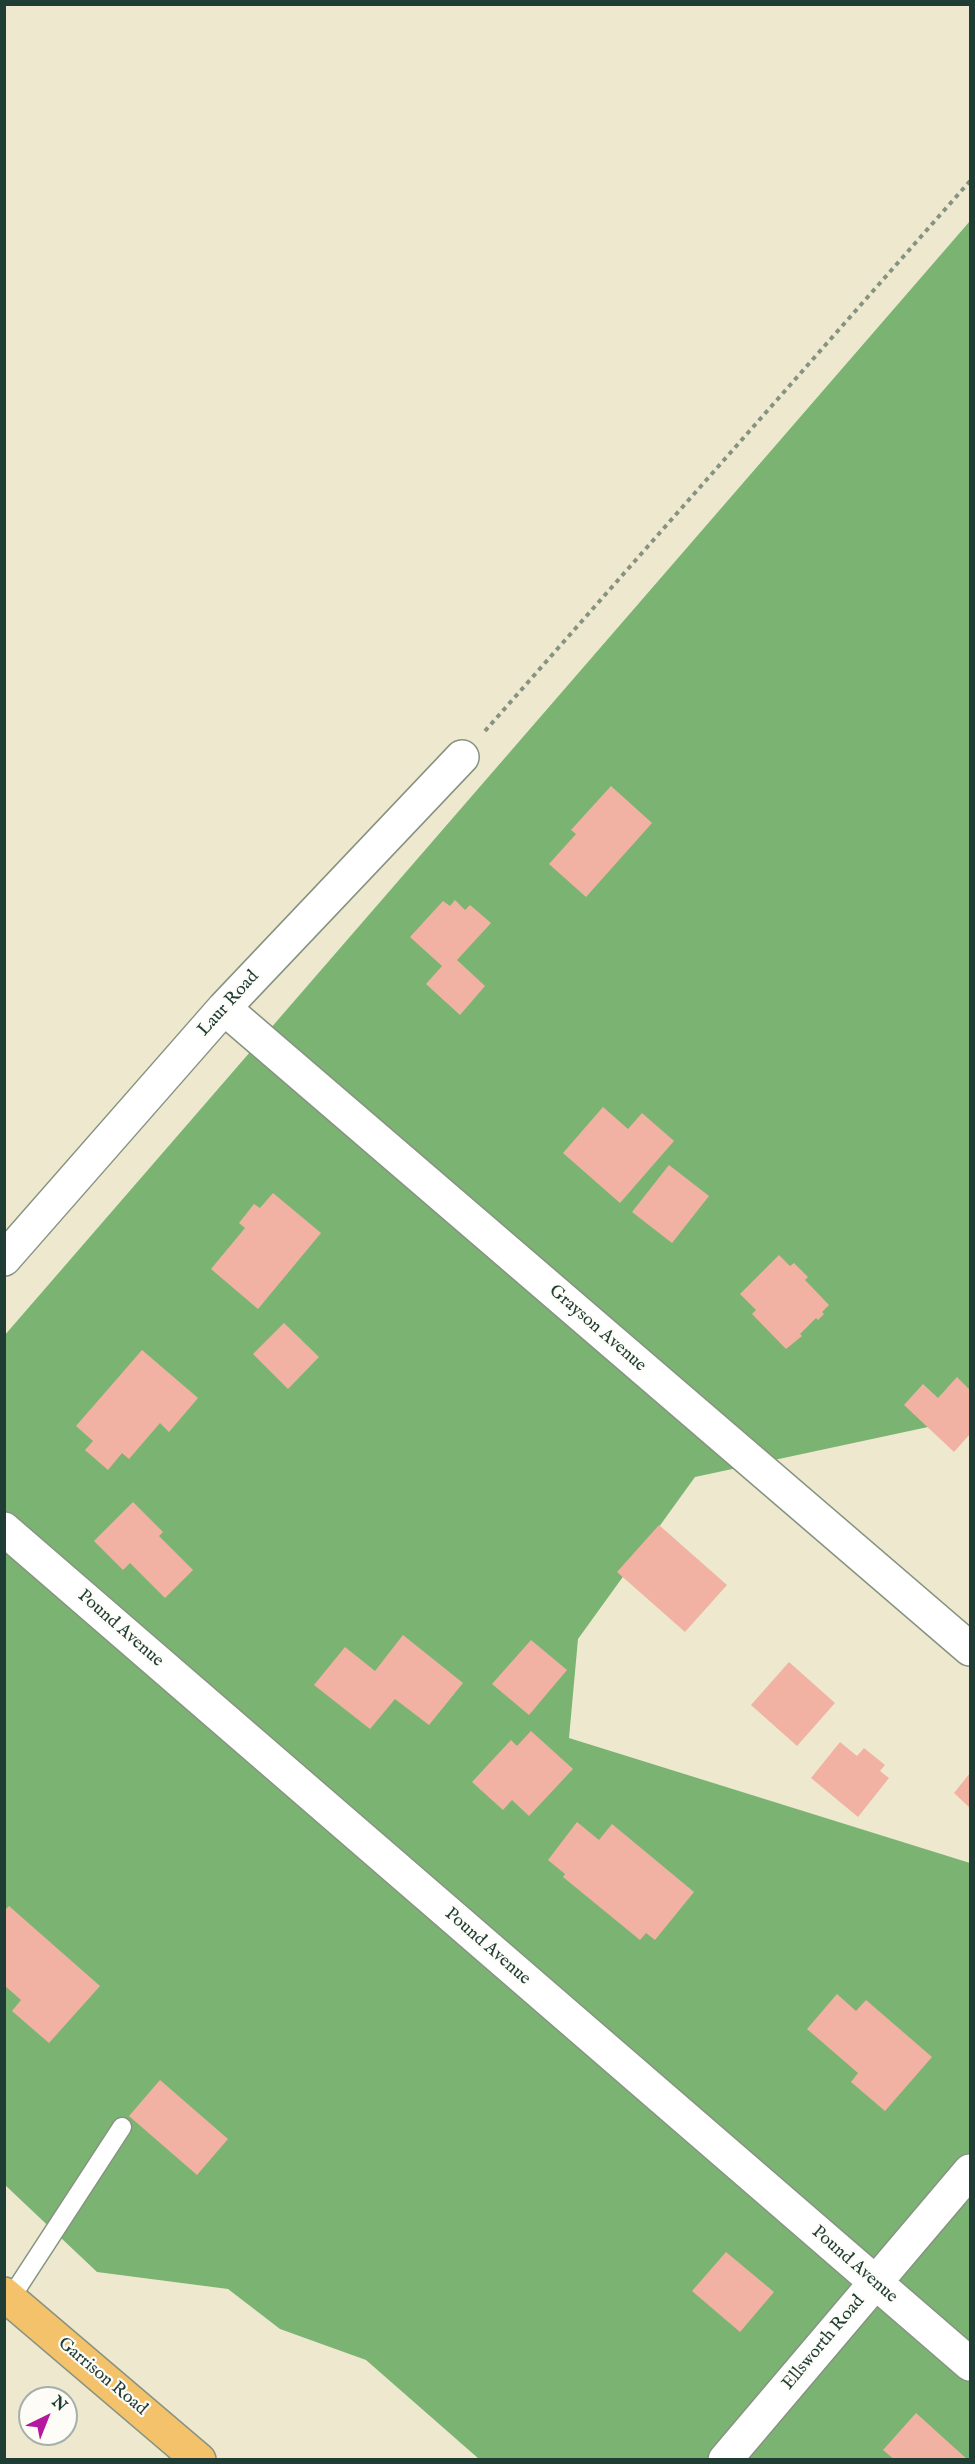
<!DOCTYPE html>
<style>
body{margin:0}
#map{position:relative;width:975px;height:2464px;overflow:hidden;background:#eee9ce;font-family:"IM FELL English",serif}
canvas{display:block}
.frame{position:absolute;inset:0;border:6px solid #1f3d34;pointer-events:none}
.north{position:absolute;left:18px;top:2386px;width:60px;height:60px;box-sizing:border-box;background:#fdfcf7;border:2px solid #a4b0a9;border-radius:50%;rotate:43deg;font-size:16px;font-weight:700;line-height:24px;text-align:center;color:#1f3d34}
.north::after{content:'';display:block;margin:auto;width:21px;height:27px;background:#b5179e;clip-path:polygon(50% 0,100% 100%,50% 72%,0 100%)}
</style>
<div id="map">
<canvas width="975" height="2464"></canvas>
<div class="frame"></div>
<div class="north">N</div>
</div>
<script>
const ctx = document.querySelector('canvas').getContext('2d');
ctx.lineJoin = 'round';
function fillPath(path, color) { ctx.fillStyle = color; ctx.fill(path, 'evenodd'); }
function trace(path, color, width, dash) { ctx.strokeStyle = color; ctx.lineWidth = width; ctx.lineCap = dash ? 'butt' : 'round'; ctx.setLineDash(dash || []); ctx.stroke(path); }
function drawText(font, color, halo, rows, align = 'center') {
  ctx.font = font + ' "IM FELL English",serif'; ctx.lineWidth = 4.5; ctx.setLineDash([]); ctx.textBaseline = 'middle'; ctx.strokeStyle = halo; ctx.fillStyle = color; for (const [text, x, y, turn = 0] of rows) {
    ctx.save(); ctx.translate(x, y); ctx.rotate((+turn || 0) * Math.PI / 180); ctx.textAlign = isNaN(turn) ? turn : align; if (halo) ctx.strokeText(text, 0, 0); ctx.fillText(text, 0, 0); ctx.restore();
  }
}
const forest = new Path2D(`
 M970 221V1418L695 1477 578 1639 569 1738 970 1863V2459H479L366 2360 280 2329 228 2289 97 2272 5 2185 4 1336Z`);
const building = new Path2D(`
 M611 786 652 823 586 897 549 864 576 834 571 830Z
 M455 900 465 910 470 905 491 923 457 960 485 986 460 1015 426 984 442 966 410 937 443 901 450 906Z
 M603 1107 628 1129 642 1113 674 1141 620 1203 563 1153Z
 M669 1165 709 1196 672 1243 632 1212Z
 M273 1193 321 1233 258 1309 211 1269 245 1228 239 1223 254 1204 260 1208Z
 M779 1255 790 1266 794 1263 808 1277 805 1280 829 1305 822 1312 824 1314 818 1320 816 1318 800 1334 802 1336 786 1349 752 1314 756 1310 740 1294Z
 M284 1323 319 1357 288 1389 253 1354Z
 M142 1350 198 1398 169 1432 160 1423 129 1459 122 1453 108 1470 85 1450 93 1441 76 1426Z
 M957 1377 970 1390V1434L954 1452 904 1405 923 1384 938 1398Z
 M133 1502 163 1532 159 1536 193 1570 165 1598 130 1563 123 1570 94 1541Z
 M659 1525 727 1585 685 1632 617 1572Z
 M403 1635 463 1683 429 1725 395 1699 370 1729 314 1685 345 1647 375 1671Z
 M531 1640 567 1670 529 1715 492 1684Z
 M789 1662 835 1703 797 1746 751 1705Z
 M531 1731 573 1769 529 1816 512 1800 503 1810 472 1782 511 1740 517 1746Z
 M840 1742 857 1756 864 1748 885 1765 880 1771 889 1778 858 1817 811 1778Z
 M970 1773V1808L954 1793Z
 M577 1822 599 1840 612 1824 694 1892 655 1940 646 1933 640 1940 563 1877 565 1874 548 1860Z
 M9 1906 100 1986 49 2043 12 2011 21 2000 4 1985V1911Z
 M837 1994 856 2011 866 2000 932 2057 885 2111 851 2082 858 2073 807 2029Z
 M160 2080 228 2139 197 2175 129 2116Z
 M726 2252 774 2292 740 2332 692 2291Z
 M916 2413 968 2460H895L883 2450Z`);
const path = new Path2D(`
 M485 731 970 181`);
const service = new Path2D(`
 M10 2299 122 2127`);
const minor = new Path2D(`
 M224 1008 970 1649
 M4 1259 224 1008 462 757
 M4 1529 970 2364
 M725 2460 970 2171`);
const primary = new Path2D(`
 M4 2294 199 2460`);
const streetNames = [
 ["Laur Road",229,1004,-48],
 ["Grayson Avenue",597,1329,41],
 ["Pound Avenue",120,1629,41],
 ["Pound Avenue",487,1947,41],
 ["Pound Avenue",854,2265,41],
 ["Ellsworth Road",824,2343,-50],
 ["Garrison Road",102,2377,40]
];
fillPath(forest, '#7bb472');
fillPath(building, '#f1b2a4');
trace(service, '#869381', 21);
trace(minor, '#869381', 36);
trace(primary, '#869381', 36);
trace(path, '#869381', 4, [4.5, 4.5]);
trace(service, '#fff', 18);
trace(minor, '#fff', 33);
trace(primary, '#f3c26a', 33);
drawText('18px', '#1f3d34', '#fdfcf7', streetNames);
</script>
